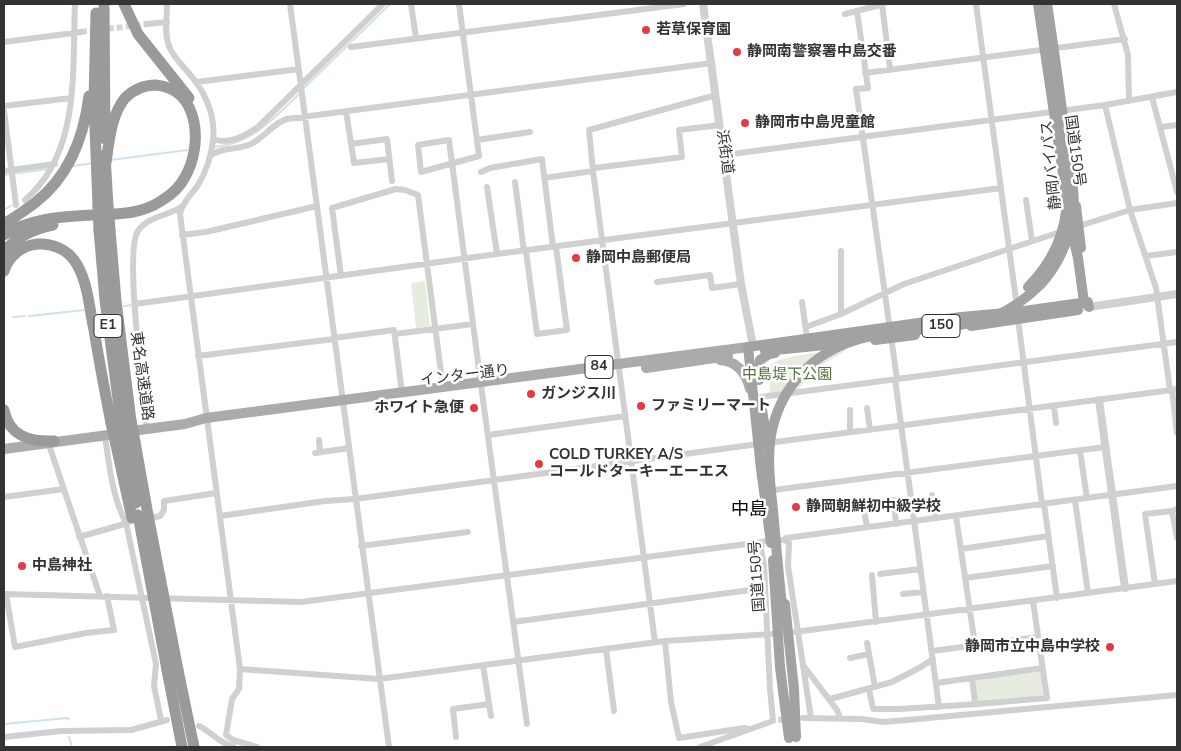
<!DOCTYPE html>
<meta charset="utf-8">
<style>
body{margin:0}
#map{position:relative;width:1181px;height:751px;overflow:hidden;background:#fff;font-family:"Nunito Sans",sans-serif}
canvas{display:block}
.frame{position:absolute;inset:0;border:5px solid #333;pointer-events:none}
</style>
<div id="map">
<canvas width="1181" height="751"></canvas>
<div class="frame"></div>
</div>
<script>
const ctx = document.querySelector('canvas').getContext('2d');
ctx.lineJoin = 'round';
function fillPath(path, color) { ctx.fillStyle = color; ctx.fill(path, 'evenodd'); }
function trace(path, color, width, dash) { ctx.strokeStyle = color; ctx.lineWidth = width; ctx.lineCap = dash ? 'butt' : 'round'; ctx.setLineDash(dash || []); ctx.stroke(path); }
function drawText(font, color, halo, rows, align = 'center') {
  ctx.font = font + ' "Nunito Sans","Noto Sans JP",sans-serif'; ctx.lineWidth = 5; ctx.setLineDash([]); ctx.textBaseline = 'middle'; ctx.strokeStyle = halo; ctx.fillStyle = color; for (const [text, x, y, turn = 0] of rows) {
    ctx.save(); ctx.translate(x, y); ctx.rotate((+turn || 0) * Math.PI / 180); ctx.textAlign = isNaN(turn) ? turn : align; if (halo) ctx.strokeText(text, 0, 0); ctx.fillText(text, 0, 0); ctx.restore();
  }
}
const green = new Path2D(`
 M425 281 430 326 416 328 411 283Z
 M845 349V351L822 365 797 390 766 394 770 392 769 380H765C765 373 767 368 773 363 785 355 829 352 845 349Z
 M1038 671 1041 673 1044 694 1042 696 978 703 976 701 973 682 975 680Z`);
const stream = new Path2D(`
 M304 88 390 4
 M215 147C253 143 273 119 299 94
 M110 160 188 150
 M73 166 93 163
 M4 175 48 169
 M4 210 14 204
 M124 306 133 305
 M29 316 85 310
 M13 317 25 316
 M4 724 67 718 69 719
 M69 737 72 747`);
const minorTunnel = new Path2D(`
 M81 32 147 24
 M778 720 790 719`);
const minor = new Path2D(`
 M167 4C167 17 164 34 169 46 172 55 181 64 187 71 204 90 216 114 213 141 211 156 206 172 198 185 192 194 182 203 180 214L240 669 239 689 232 699 226 735 233 740 257 747
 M290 4 389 747
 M411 4 416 38
 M459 4 479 156 421 172 418 145 449 140C474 335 500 529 527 724
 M882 4 890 69
 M976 4 1017 307
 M1114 4 1128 55 1129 101
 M857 11 868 88 856 89 897 379
 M845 14 884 4
 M147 24 167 22
 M4 42 81 32
 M351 47 684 4
 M865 73 1125 39
 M197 82 299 69
 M1152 97 1177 192
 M1105 105 1130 210 1156 288 1170 390
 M4 106 71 98
 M4 111 16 205
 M346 111 354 163 389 159
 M1161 127 1177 125
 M213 139C230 145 244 136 258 127L383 4
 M477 140 530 132
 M351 144 387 139 392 181
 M724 155 1105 105 1177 92
 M210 156C221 147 238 150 251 144 265 137 273 123 287 119L712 63
 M594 168 682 157 679 130 720 125
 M4 171 55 164
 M481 172 490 168 542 159 553 247
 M544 178 593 171
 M515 182 524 251
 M487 187 497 254
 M25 200C81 152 72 71 75 4
 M1026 200 1032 241
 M1079 226 1130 210 1177 203
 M182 235 206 232 317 206
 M526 251 537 334 567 330 556 247
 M841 251V314
 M1146 256 1177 252
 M341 276 332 208 396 189 405 190 418 195 443 388
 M657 282 710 275 712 288 741 284
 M802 302 807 338
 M135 304 497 254 1001 188
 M1018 319 1042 504
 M806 327 841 314 904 284 1063 231
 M395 334 473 324
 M334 338 394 330 402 393
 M198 356 334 339
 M895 379 939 707
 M1177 389 1172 390 1177 433
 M761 397 1177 342
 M1054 406 1056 423
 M867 408 870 430
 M850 410V432
 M147 429C144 396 124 251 138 231 148 216 168 216 181 207
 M105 435C109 465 112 496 126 523L156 664 154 686 161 720
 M488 435 625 416
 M319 440 320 452
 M48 442 100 596
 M768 443 1172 390
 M1080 451 1087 498
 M315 453 349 448
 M774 490 1105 447
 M932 495 935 518
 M4 497 64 489
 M894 500 896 524
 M1075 500 1088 593
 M863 504 867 527
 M1044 504 1057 598
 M1177 509 1172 511 1177 538
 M220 516 325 501 355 499 758 444
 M956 516 975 645
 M148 519 160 516 164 510V501L216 493
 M79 537 128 523
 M780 540H784L789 543 788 566 811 718
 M784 540 786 538 1177 486
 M361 546 468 532
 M961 549 1048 536
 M880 574 920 569
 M872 575 876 622
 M965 578 1053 566
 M1155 584 1145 514 1172 511
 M4 594 301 602 762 542
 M6 594 15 647 86 633 114 630 107 596
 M903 594 923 592
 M513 622 765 588
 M795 632 1177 581
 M665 641 671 702 679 738 744 728 748 729
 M655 642 593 171 589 130 716 95
 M867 643 875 687
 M606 649 614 711
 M932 651 1038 637
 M850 658 869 654
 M483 665 491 716
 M803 665 837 710 840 718
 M240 669 379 679 665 641 771 634
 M972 678 975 703
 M936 683 1043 668
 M869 689 873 709H899L978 704 1047 698 1033 601
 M830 699 892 682 919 668 933 659
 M803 718 861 719 883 722 907 720 1177 695
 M199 726C213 733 217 742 234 747
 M4 737 61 731 131 730 167 720
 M456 737 453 709 489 704
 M700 747 773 721 770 689 764 565 761 549 762 542 765 541`);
const tertiary = new Path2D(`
 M703 4 741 284 753 346
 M1089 307 1177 294
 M1099 400 1125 588`);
const primary = new Path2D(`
 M720 360C737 361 746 373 750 389
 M646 368 728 356
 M139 430 185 424 206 418 748 347
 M4 449 108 435`);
const trunk = new Path2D(`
 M1038 4 1068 208
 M1076 206 1081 248
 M1070 225 1078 258 1084 302 1089 307
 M971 326 1078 310
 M875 340 915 335
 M765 351 845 343
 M759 380 760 360 769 354 775 353
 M762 410 768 448
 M771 543 761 469 748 347 961 317 1017 312 1088 302
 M773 560 780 667 789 738
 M785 604 794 689 796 737`);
const motorway = new Path2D(`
 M104 4 105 139
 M124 4 138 34 189 98
 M96 13 94 101 98 206
 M105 155 108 206
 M4 224C15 217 26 210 36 202 69 176 84 136 89 96
 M99 230 105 300 121 422
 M110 230 116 301 131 421
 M4 235C30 218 61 217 92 215 116 214 140 215 161 201 171 195 180 187 185 177 203 146 200 89 156 85 144 85 133 90 125 98 111 115 109 142 106 163
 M4 252C16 237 33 229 53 225
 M4 271C9 256 22 245 38 244 51 243 66 249 74 260 88 279 89 308 94 330 99 361 105 392 111 423
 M4 410C9 436 29 442 54 441
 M135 442 148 515
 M125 444 136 503
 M116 445 132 518
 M167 670 182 747
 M178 670 194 747`);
const trunkBridge = new Path2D(`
 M1028 287C1052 263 1066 233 1067 199
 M783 614C779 580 776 545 773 510 770 483 766 453 773 426 778 406 788 388 802 373 854 317 930 340 995 316 1012 309 1028 297 1041 284 1058 266 1069 240 1073 216 1076 190 1069 164 1066 140 1060 94 1054 49 1047 4`);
const motorwayBridge = new Path2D(`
 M98 206 99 230
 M108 206 110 230
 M131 421 135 442
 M121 422 125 444
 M111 423 116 445
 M138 515 167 670
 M148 515 178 670`);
const markers = [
 [646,30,5,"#e63946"],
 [737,52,5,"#e63946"],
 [745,123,5,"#e63946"],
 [576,258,5,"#e63946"],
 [531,394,5,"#e63946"],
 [641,406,5,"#e63946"],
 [474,408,5,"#e63946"],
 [539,464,5,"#e63946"],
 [796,507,5,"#e63946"],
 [22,566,5,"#e63946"],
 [1110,647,5,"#e63946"]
];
const shields = [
 [108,326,28],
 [941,326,38],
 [599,367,28]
];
const shieldNames = [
 ["E1",108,326],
 ["150",941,326],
 ["84",599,367]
];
const poiNames = [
 ["若草保育園",656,30],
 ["静岡南警察署中島交番",747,52],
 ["静岡市中島児童館",755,123],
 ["静岡中島郵便局",586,258],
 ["ガンジス川",541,394],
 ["ファミリーマート",651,406],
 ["ホワイト急便",464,408,"right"],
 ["COLD TURKEY A/S",549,455],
 ["コールドターキーエーエス",549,472],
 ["静岡朝鮮初中級学校",806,507],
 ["中島神社",32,566],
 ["静岡市立中島中学校",1100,647,"right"]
];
const streetNames = [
 ["国道150号",1074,151,82],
 ["浜街道",724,152,82],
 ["静岡バイパス",1052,165,-96],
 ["東名高速道路",141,376,82],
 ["インター通り",465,376,-7],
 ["国道150号",758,576,-94]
];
const parkNames = [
 ["中島堤下公園",787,375]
];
const quarterNames = [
 ["中島",749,511]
];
fillPath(green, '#e6ecdf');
trace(stream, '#cfe2ee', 2);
trace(minorTunnel, '#d6d6d6', 6, [6, 3]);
trace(minor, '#d0d0d0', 6);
trace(tertiary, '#d0d0d0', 8);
trace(primary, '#ababab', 10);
trace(trunk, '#a2a2a2', 10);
trace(motorway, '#9a9a9a', 11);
trace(trunkBridge, '#a2a2a2', 10);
trace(motorwayBridge, '#9a9a9a', 11);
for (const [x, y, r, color] of markers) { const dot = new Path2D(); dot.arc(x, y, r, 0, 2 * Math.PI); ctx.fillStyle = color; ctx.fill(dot); trace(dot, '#fff', 2); }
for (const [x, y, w] of shields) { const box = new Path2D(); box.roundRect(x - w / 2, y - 11.5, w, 23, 4); ctx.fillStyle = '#fff'; ctx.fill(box); trace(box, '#333', 1); }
drawText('bold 14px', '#333', null, shieldNames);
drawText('bold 15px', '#333', '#fff', poiNames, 'left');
drawText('15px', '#333', '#fff', streetNames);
drawText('15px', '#56703f', '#fff', parkNames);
drawText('18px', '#000', '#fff', quarterNames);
</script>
